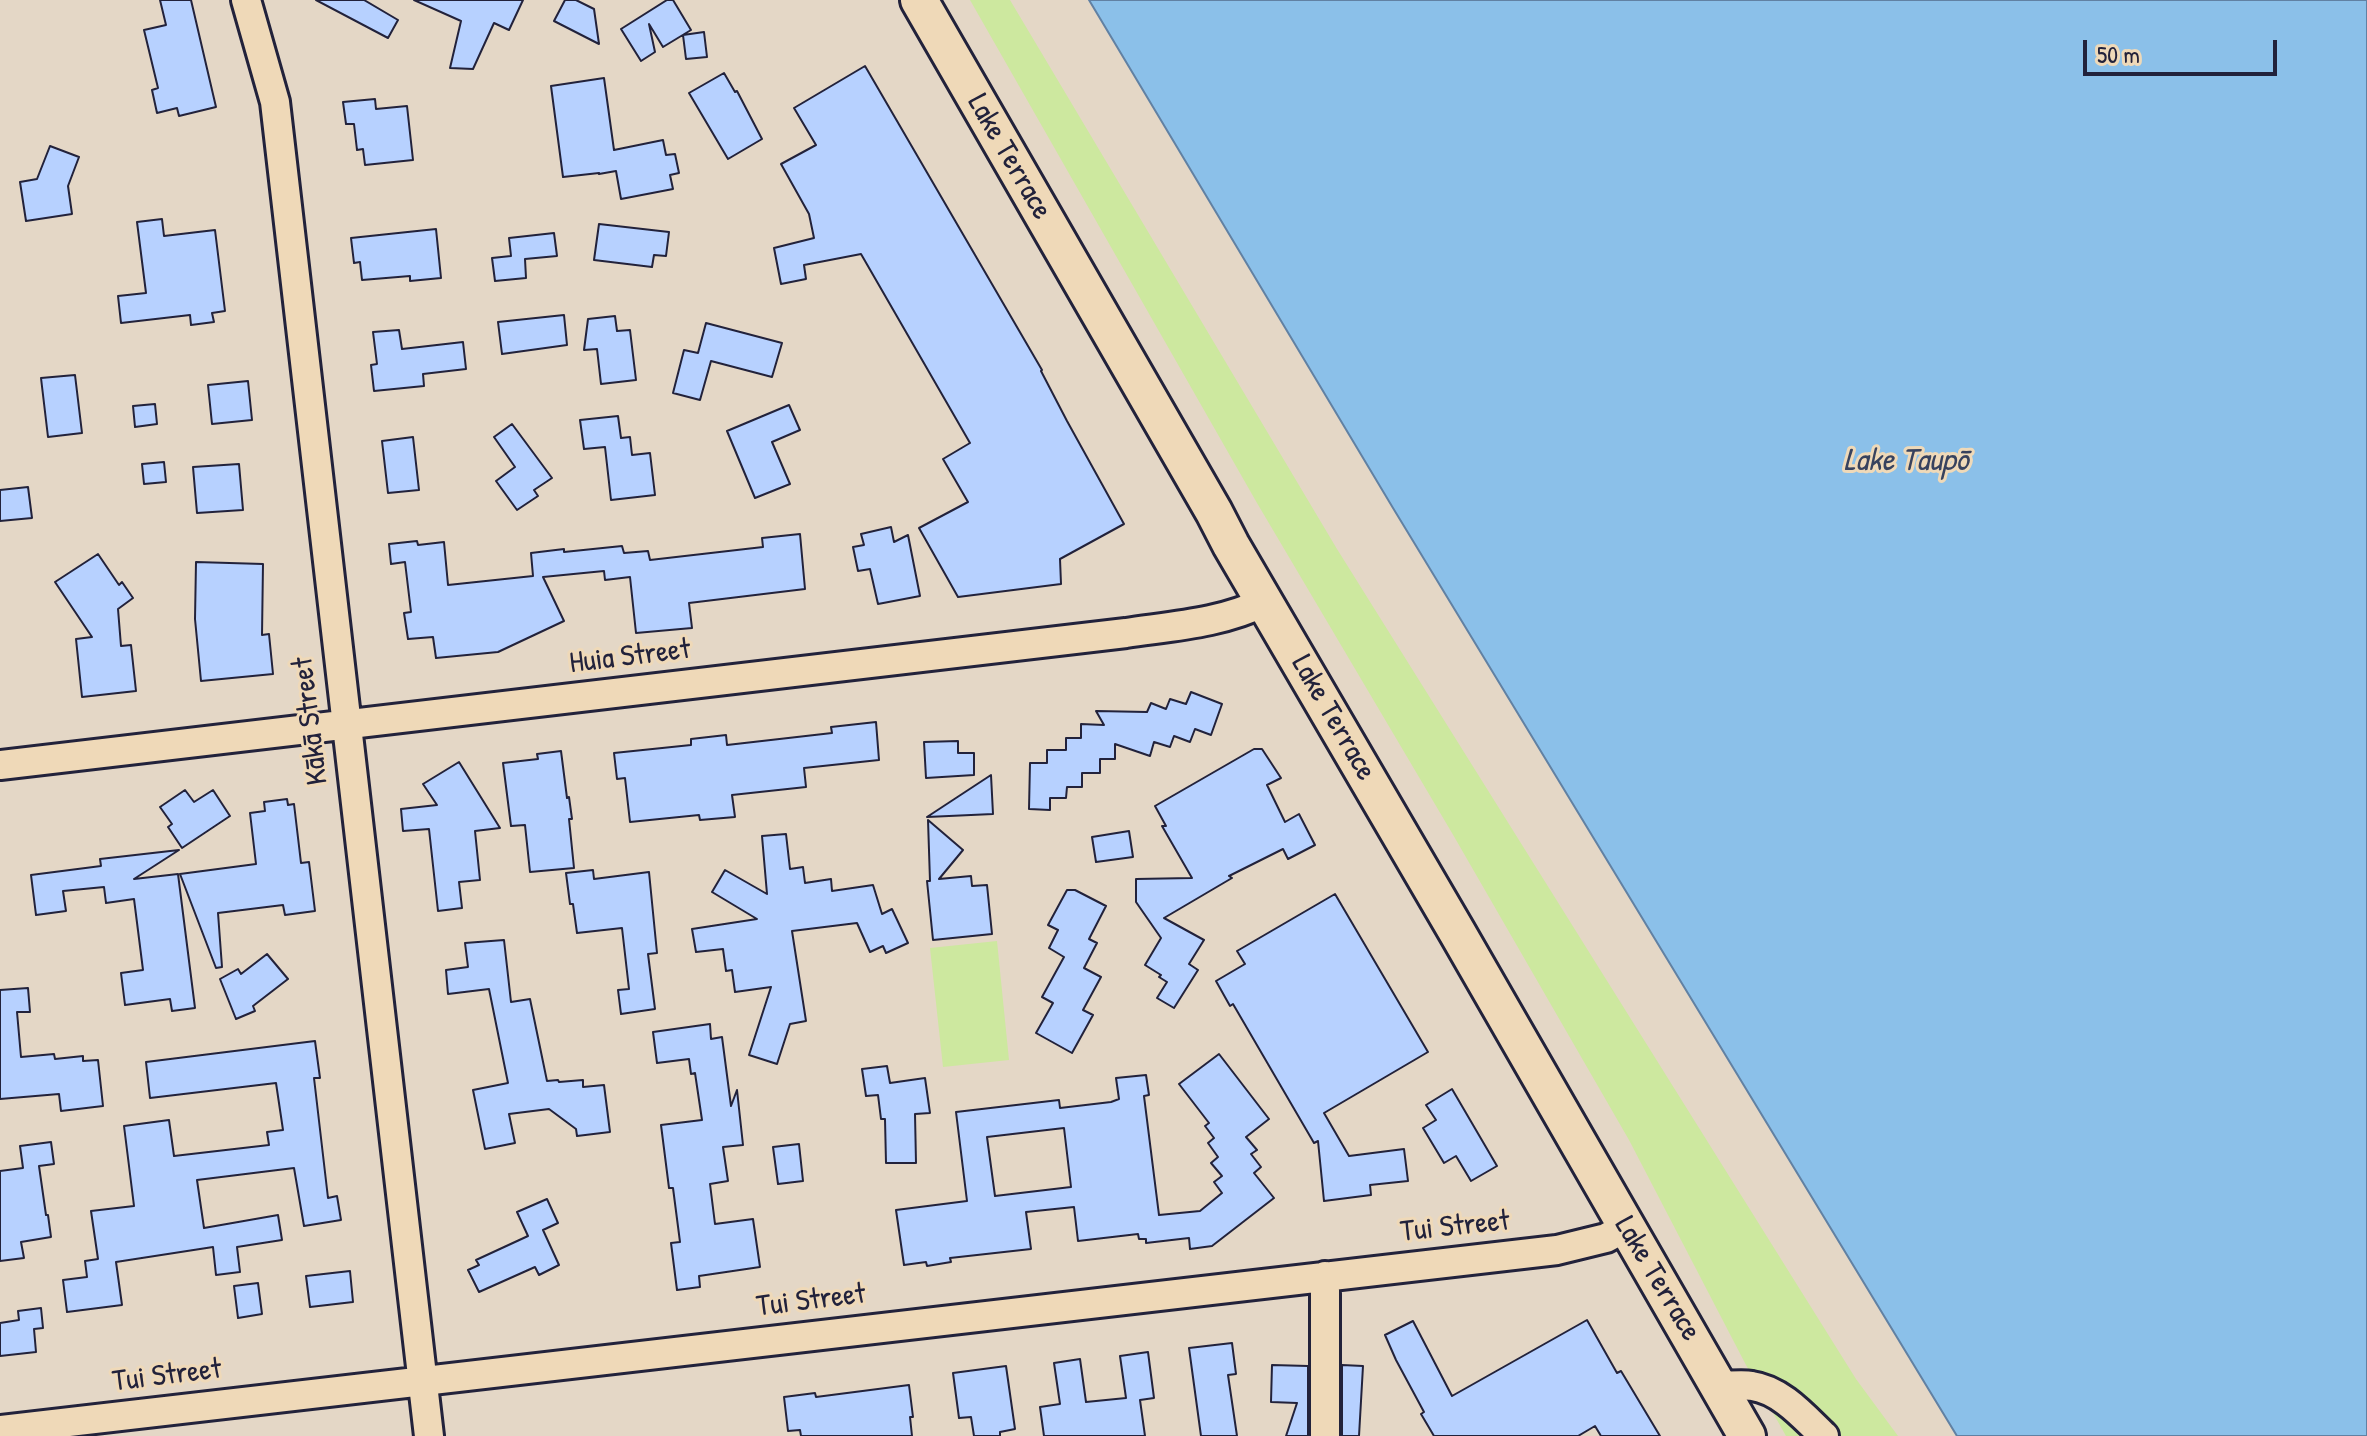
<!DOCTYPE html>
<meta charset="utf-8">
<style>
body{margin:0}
#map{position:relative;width:2367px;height:1436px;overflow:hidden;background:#e4d7c6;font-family:"Patrick Hand",sans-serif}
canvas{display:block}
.scale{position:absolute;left:2083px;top:40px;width:194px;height:36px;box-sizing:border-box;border:4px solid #22223b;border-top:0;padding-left:10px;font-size:24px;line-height:28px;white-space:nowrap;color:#22223b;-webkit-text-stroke:6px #efd9b8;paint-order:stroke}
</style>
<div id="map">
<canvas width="2367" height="1436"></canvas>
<div class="scale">50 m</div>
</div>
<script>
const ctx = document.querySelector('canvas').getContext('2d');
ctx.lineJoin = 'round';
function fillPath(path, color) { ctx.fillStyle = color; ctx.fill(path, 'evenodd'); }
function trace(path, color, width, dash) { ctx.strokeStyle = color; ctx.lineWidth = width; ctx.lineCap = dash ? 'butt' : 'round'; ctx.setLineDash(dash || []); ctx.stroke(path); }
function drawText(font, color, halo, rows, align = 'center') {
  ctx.font = font + ' "Patrick Hand",sans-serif'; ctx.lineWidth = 6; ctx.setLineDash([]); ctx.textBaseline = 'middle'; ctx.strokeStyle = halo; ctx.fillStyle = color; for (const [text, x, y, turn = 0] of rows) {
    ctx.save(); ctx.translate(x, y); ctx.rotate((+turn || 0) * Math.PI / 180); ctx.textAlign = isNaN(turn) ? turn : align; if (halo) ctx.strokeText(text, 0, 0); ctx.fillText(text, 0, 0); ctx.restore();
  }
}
const green = new Path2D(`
 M970 0H1010L1337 549 1856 1379 1898 1436H1786L1746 1365 1629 1140 1452 833 1257 503Z
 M997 941 1009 1060 943 1067 930 948Z`);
const water = new Path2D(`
 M1089 0H2367V1436H1957L1393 508Z`);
const building = new Path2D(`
 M160 0H191L216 107 179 116 177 108 157 113 152 90 158 88 144 30 166 25Z
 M316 0H364L398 20 388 38Z
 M414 0H523L509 30 494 23 473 69 450 68 461 21Z
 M565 0H576L594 9 599 44 554 21Z
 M667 0H673L691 30 663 47 649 24 655 52 641 61 621 29Z
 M704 32 707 57 686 59 683 35Z
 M865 66 1042 370 1041 371 1067 421 1124 524 1060 559 1061 584 958 597 919 528 968 502 943 459 970 443 861 254 804 265 806 279 781 284 774 248 814 238 809 214 781 164 816 145 794 108Z
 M724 73 735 92 737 91 762 139 728 159 689 93Z
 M604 78 614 150 663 140 666 155 675 154 679 173 670 175 673 189 621 199 616 171 599 174V173L563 177 551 86Z
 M375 99 376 109 407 106 413 160 365 165 363 149 357 150 354 124H346L343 102Z
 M50 146 79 157 68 186 72 214 26 221 20 182 37 179Z
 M162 219 164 236 215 230 225 311 212 313 214 322 191 325 190 315 121 323 118 296 146 293 137 222Z
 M599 224 669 232 666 256 654 255 652 267 594 260Z
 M436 229 441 278 410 281V276L362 280 360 262 354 263 351 238Z
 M554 233 557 256 525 259 526 278 495 281 492 258 511 256 509 238Z
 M564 315 567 345 502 354 498 322Z
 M615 316 617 331 630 330 636 380 601 384 597 349 584 350 588 319Z
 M706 323 782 343 772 377 711 361 700 400 673 393 684 350 698 353Z
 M399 330 402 349 463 342 466 369 423 374 424 386 374 391 371 365 377 364 373 332Z
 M75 375 82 433 48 437 41 378Z
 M248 381 252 420 212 424 208 385Z
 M155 404 157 424 135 427 133 406Z
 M789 405 800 430 772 442 790 484 755 498 727 431Z
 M618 416 621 438 630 437 632 455 650 453 655 495 611 500 605 447 584 449 580 420Z
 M512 424 552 478 534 490 538 496 517 510 496 481 515 467 494 437Z
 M413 437 419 490 388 493 382 441Z
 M164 462 166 482 144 484 142 464Z
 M239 464 243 510 197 513 193 467Z
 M28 487 32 518 0 521V490Z
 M891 527 894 542 908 535 920 596 878 604 870 569 858 571 853 547 864 545 861 534Z
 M800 534 805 589 689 603 692 628 636 633 630 577 605 580 604 571 543 577 564 621 498 652 436 658 433 637 408 639 404 613 411 612 405 562 391 564 389 544 417 541 418 545 444 542 448 585 533 576 531 553 564 549V552L622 546 624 553 648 551 650 560 763 547 762 538Z
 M98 554 119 585 122 582 133 598 118 609 121 646 131 645 136 691 82 697 76 639 92 637 55 582Z
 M196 562 263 564 262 635 269 634 273 674 201 681 195 619Z
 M1191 692 1222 704 1211 735 1195 729 1190 742 1174 736 1170 747 1154 742 1150 756 1115 744V759H1100V773H1082V787H1067L1066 798H1050V810L1029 809 1030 763H1047V750H1066V738H1081V724L1104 725 1096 711 1147 712 1151 703 1166 709 1170 699 1186 704Z
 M876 722 879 760 804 768 806 787 732 795 735 817 700 820 699 815 630 822 625 778 617 779 614 753 691 745V739L726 735 727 745 832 733 831 727Z
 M958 741V753H974V775L926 778 924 742Z
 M1254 749H1262L1281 778 1267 785 1285 822 1299 814 1315 845 1288 859 1283 849 1229 876 1232 878 1164 918 1204 940 1189 964 1198 970 1174 1008 1157 998 1167 982 1159 977 1161 975 1145 965 1161 938 1136 902V879L1192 878 1162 826H1166L1155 806Z
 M561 751 567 798 569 797 572 819H569L574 868 530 872 525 825 511 826 503 763 538 759 537 754Z
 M459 762 500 828 475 831 480 880 459 882 462 908 438 911 429 829 403 831 401 809 437 805 423 784Z
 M991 775 993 814 927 817Z
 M185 790 194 802 213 790 230 816 182 848 168 827 172 824 160 807Z
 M287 799 288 805 294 804 301 863 309 862 315 911 285 915 283 905 218 913 222 967 216 968 180 874 256 864 250 813 265 811 264 802Z
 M928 820 963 850 939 879 971 876 972 886 987 885 992 934 933 940 927 881H930Z
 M1129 831 1133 857 1096 862 1092 837Z
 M786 834 790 869 803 867 805 883 831 879 832 891 873 885 882 914 892 909 908 943 886 953 883 946 870 952 857 923 792 931 806 1021 790 1024 777 1064 749 1055 771 987 735 992 732 970 726 971 723 949 696 952 692 929 757 919 712 892 725 870 767 894 762 836Z
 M179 850 134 879 178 874 195 1008 172 1011 170 999 125 1005 121 973 143 970 134 899 106 903 104 887 63 891 66 911 36 915 31 875 101 866 100 859Z
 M593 870 594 879 649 872 657 953 648 954 655 1009 621 1014 618 990 629 989 622 928 577 933 573 904H570L566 873Z
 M1067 890H1075L1106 906 1089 939 1097 943 1084 968 1101 977 1083 1010 1093 1015 1072 1053 1036 1033 1053 1003 1042 997 1064 957 1049 948 1058 930 1048 925Z
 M1335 894 1428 1052 1324 1113 1349 1156 1404 1149 1408 1181 1370 1185 1371 1195 1324 1201 1318 1141 1314 1143 1233 1004 1230 1006 1216 981 1245 964 1237 951Z
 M504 940 511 1002 530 999 547 1081 558 1080 559 1082 583 1080V1087L604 1085 610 1132 577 1136 576 1129 549 1109 509 1114 515 1143 485 1149 473 1090 508 1083 489 989 448 994 446 970 468 967 465 943Z
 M267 954 288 979 253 1006 255 1011 236 1019 220 979 238 969 241 974Z
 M28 988 30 1012H17L21 1057 54 1054 55 1059 83 1056V1061L98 1060 103 1106 61 1111 59 1094 0 1099V990Z
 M710 1024 711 1039 722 1037 731 1106 737 1090 743 1145 723 1147 728 1181 710 1184 715 1224 753 1219 760 1267 699 1276 700 1287 677 1290 671 1243 680 1242 673 1188H669L661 1125 702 1120 695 1073 691 1074 689 1059 657 1063 653 1032Z
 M315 1041 320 1078H314L328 1198 337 1196 341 1220 304 1226 294 1168 197 1180 204 1228 278 1215 282 1240 237 1247 240 1272 216 1275 213 1247 116 1262 122 1305 67 1312 63 1280 87 1277 85 1261 98 1259 91 1211 134 1206 124 1126 169 1120 174 1156 269 1145 267 1132 283 1130 276 1083 150 1098 146 1062Z
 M1219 1054 1269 1119 1246 1137 1257 1150 1251 1154 1261 1167 1254 1173 1274 1198 1212 1246 1190 1249 1189 1238 1146 1243V1239H1139L1138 1234 1078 1241 1074 1207 1026 1212 1031 1249 950 1258 951 1262 927 1266 926 1262 904 1265 896 1210 967 1201 956 1112 1059 1100 1060 1108 1111 1102 1119 1099 1116 1078 1146 1075 1149 1095 1144 1096 1159 1215 1200 1211 1222 1193 1214 1182 1222 1176 1211 1163 1218 1157 1208 1143 1214 1138 1205 1126 1209 1123 1179 1084ZM1064 1128 1071 1187 995 1196 987 1137Z
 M887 1066 890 1083 925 1078 930 1113 915 1114 916 1163H886L885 1119H881L878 1095 866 1096 862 1069Z
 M1452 1089 1497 1166 1471 1181 1456 1156 1444 1163 1423 1128 1436 1120 1426 1105Z
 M51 1142 54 1164 39 1166 46 1215H48L51 1237 21 1242 24 1258 0 1261V1171L23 1168 20 1146Z
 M799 1144 803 1181 778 1184 773 1147Z
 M547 1199 558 1223 543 1230 559 1265 539 1275 535 1267 479 1292 468 1270 479 1265 476 1260 528 1236 517 1212Z
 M350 1271 353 1302 310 1307 306 1276Z
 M258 1283 262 1314 238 1318 234 1286Z
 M41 1308 43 1328 34 1329 36 1352 0 1356V1323L19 1320 18 1311Z
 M1587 1320 1617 1373 1621 1371 1660 1436H1601L1595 1426 1578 1436H1434L1421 1414 1424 1412 1396 1360 1385 1335 1413 1321 1452 1396Z
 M1232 1343 1236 1374 1228 1375 1237 1436H1201L1189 1348Z
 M1148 1352 1154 1398 1140 1400 1145 1436H1044L1040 1407 1060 1404 1054 1363 1080 1359 1086 1402 1126 1398 1120 1356Z
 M1272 1365 1308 1366V1436H1286L1297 1403 1271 1402Z
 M1342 1365 1363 1366 1359 1436H1342Z
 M1006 1366 1015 1429 1000 1432V1436H974L971 1417 959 1418 953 1373Z
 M909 1385 913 1417H910L912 1436H801L800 1430 788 1431 784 1397 815 1393 816 1397Z`);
const minor = new Path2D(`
 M246 0 275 102 429 1436
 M0 765 1126 633C1173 626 1222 623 1264 602
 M1325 1276V1436
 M1720 1386C1731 1386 1742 1384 1752 1386 1781 1390 1804 1417 1824 1436
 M0 1430 1557 1250 1606 1238 1626 1227`);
const major = new Path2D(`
 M919 0 1214 512 1231 545 1457 932 1747 1436`);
const streetNames = [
 ["Lake Terrace",1009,157,60],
 ["Huia Street",630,657,-7],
 ["Lake Terrace",1333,718,60],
 ["Kākā Street",311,721,-97],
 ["Tui Street",1455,1227,-6],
 ["Lake Terrace",1657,1279,59],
 ["Tui Street",811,1301,-7],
 ["Tui Street",167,1376,-7]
];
const waterNames = [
 ["Lake Taupō",1906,461]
];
fillPath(green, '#cde89f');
fillPath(water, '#8bc0e9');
trace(water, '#6181a3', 2);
fillPath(building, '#b7d1ff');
trace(building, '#22223b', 2);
trace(minor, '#22223b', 34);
trace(major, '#22223b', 42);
trace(minor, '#efd9b8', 28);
trace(major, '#efd9b8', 36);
drawText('30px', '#22223b', '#efd9b8', streetNames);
drawText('italic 32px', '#37425e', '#efd9b8', waterNames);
</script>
